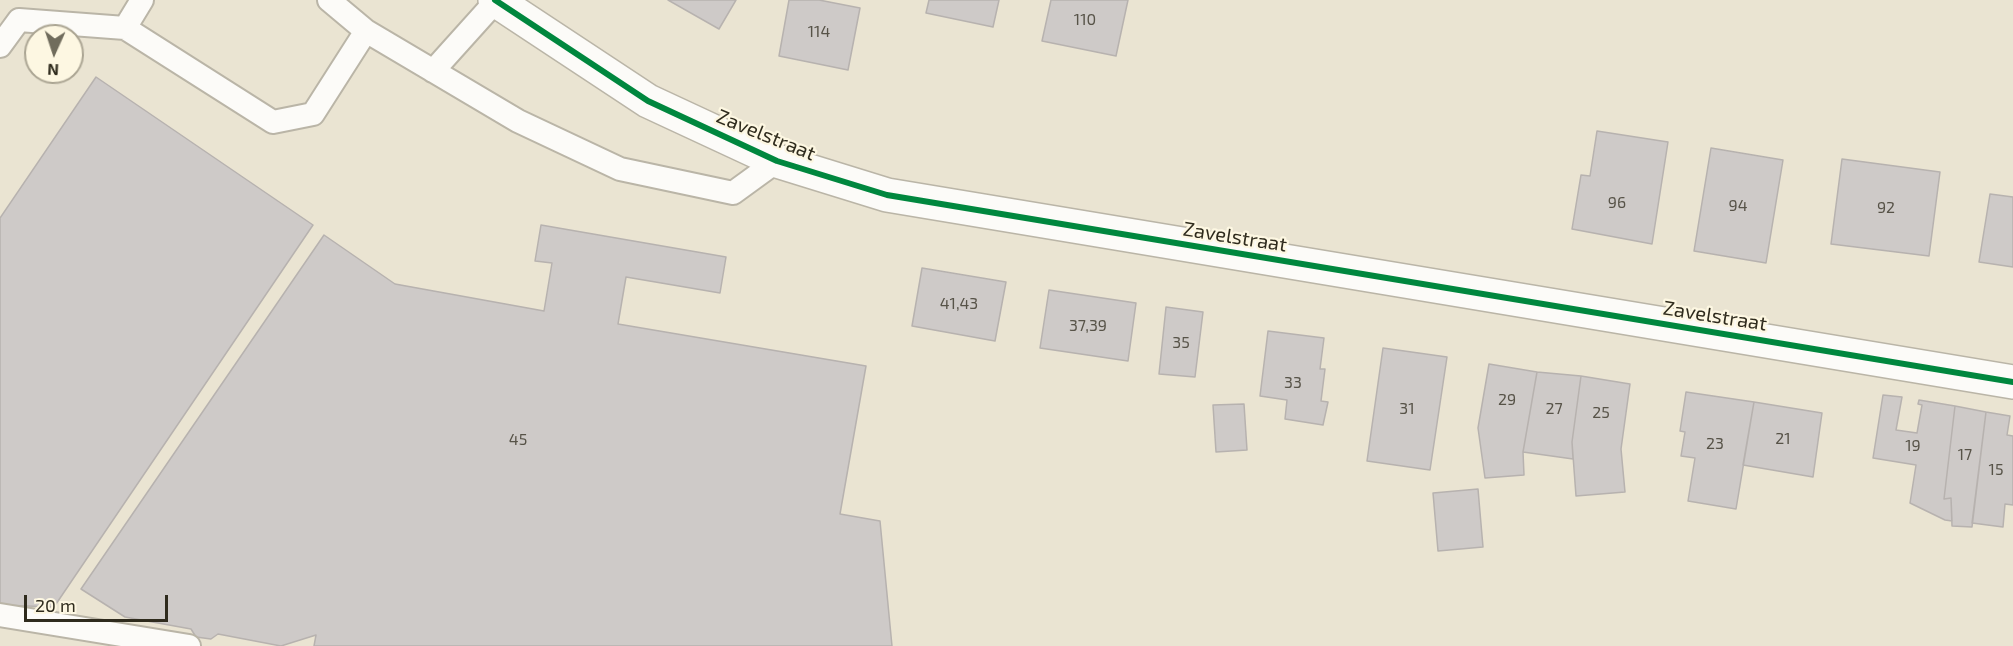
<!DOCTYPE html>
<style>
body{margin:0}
#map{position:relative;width:2013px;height:646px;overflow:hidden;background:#eae4d2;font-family:"Exo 2",sans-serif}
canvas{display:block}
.north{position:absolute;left:24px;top:24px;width:60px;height:60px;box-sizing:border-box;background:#fdf7e2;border:2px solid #aba593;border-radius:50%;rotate:183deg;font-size:16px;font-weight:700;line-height:24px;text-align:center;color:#2f2b1d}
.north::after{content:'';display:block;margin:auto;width:21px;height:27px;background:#706c5c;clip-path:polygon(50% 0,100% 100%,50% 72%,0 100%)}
.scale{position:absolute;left:24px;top:595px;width:144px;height:27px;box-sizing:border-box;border:3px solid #2f2b1d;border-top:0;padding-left:8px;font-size:18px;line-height:21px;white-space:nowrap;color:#2f2b1d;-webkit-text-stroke:4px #fdf7e2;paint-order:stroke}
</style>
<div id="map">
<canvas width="2013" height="646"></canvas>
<div class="north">N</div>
<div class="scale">20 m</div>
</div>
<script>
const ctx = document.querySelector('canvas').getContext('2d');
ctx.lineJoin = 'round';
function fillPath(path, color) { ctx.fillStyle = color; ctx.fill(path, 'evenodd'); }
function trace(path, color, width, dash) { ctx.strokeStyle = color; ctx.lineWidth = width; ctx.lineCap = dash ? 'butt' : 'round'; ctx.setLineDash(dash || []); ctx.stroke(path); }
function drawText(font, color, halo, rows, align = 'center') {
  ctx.font = font + ' "Exo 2",sans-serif'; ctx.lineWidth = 4.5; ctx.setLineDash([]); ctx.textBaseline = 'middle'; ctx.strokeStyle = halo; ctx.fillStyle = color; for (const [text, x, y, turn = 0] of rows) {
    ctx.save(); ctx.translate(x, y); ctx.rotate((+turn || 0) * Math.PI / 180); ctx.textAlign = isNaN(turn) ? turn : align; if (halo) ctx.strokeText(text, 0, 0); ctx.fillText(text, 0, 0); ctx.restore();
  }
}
const building = new Path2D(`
 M668 0H736L719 29Z
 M789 0H819L860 8 848 70 779 56Z
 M929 0H999L993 27 926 13Z
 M1051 0H1128L1116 56 1042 41Z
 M96 77 313 225 54 607 0 605V218Z
 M1597 131 1668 142 1652 244 1572 229 1581 175 1590 176Z
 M1711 148 1783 160 1766 263 1694 251Z
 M1842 159 1940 172 1929 256 1831 244Z
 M1990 194 2013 197V267L1979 262Z
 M541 225 726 257 720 293 626 277 618 324 866 366 840 514 880 521 892 646H314L316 635 281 646 218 634 211 639 196 637 191 629 125 617 81 589 324 235 395 284 544 311 552 263 535 261Z
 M922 268 1006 282 995 341 912 326Z
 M1049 290 1136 303 1128 361 1040 348Z
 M1166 307 1203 312 1195 377 1159 374Z
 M1268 331 1324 338 1320 369H1325L1321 401 1328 402 1323 425 1285 419 1287 400 1260 396Z
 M1383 348 1447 357 1430 470 1367 461Z
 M1489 364 1537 372 1523 452 1524 475 1485 478 1478 428Z
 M1537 372 1581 376 1572 442 1573 459 1523 452Z
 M1581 376 1630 384 1621 449 1625 492 1576 496 1572 442Z
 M1686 392 1754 402 1736 509 1688 501 1695 458 1681 456 1685 432 1680 431Z
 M1883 395 1902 397 1896 430 1917 433 1922 405 1918 404 1919 400 1955 406 1944 499 1951 498 1952 521 1945 520 1910 503 1916 465 1873 458Z
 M1754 402 1822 413 1813 477 1743 465Z
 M1244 404 1247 450 1216 452 1213 405Z
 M1955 406 1986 412 1972 527 1952 526 1951 498 1944 499Z
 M1986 412 2010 416 2007 435 2013 436V505L2005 504 2003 527 1972 523Z
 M1478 489 1483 547 1438 551 1433 493Z`);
const service = new Path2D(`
 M125 28 273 122 313 114 366 31 329 0
 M366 31 518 121 620 169 733 193 777 161
 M0 46 19 20 125 28 142 0
 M433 71 496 1
 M0 615 189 646`);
const minor = new Path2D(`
 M495 0 648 101 777 161 887 195 2013 382`);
const cycleway = new Path2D(`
 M495 0 648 101 777 161 887 195 2013 382`);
const numberNames = [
 ["110",1085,20],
 ["114",819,32],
 ["96",1617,203],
 ["94",1738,206],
 ["92",1886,208],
 ["41,43",959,304],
 ["37,39",1088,326],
 ["35",1181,343],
 ["33",1293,383],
 ["29",1507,400],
 ["31",1407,409],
 ["27",1554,409],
 ["25",1601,413],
 ["21",1783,439],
 ["45",518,440],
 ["23",1715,444],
 ["19",1913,446],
 ["17",1965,455],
 ["15",1996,470]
];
const streetNames = [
 ["Zavelstraat",766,135,22],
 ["Zavelstraat",1235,237,9],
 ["Zavelstraat",1715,316,9]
];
fillPath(building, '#cecac8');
trace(building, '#b7b2af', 1.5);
trace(service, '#bab5a7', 26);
trace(minor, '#bab5a7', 36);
trace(service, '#fcfbf8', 22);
trace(minor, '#fcfbf8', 33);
trace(cycleway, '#00873e', 6);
drawText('16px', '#575348', null, numberNames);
drawText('20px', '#2f2b1d', '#fdf7e2', streetNames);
</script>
